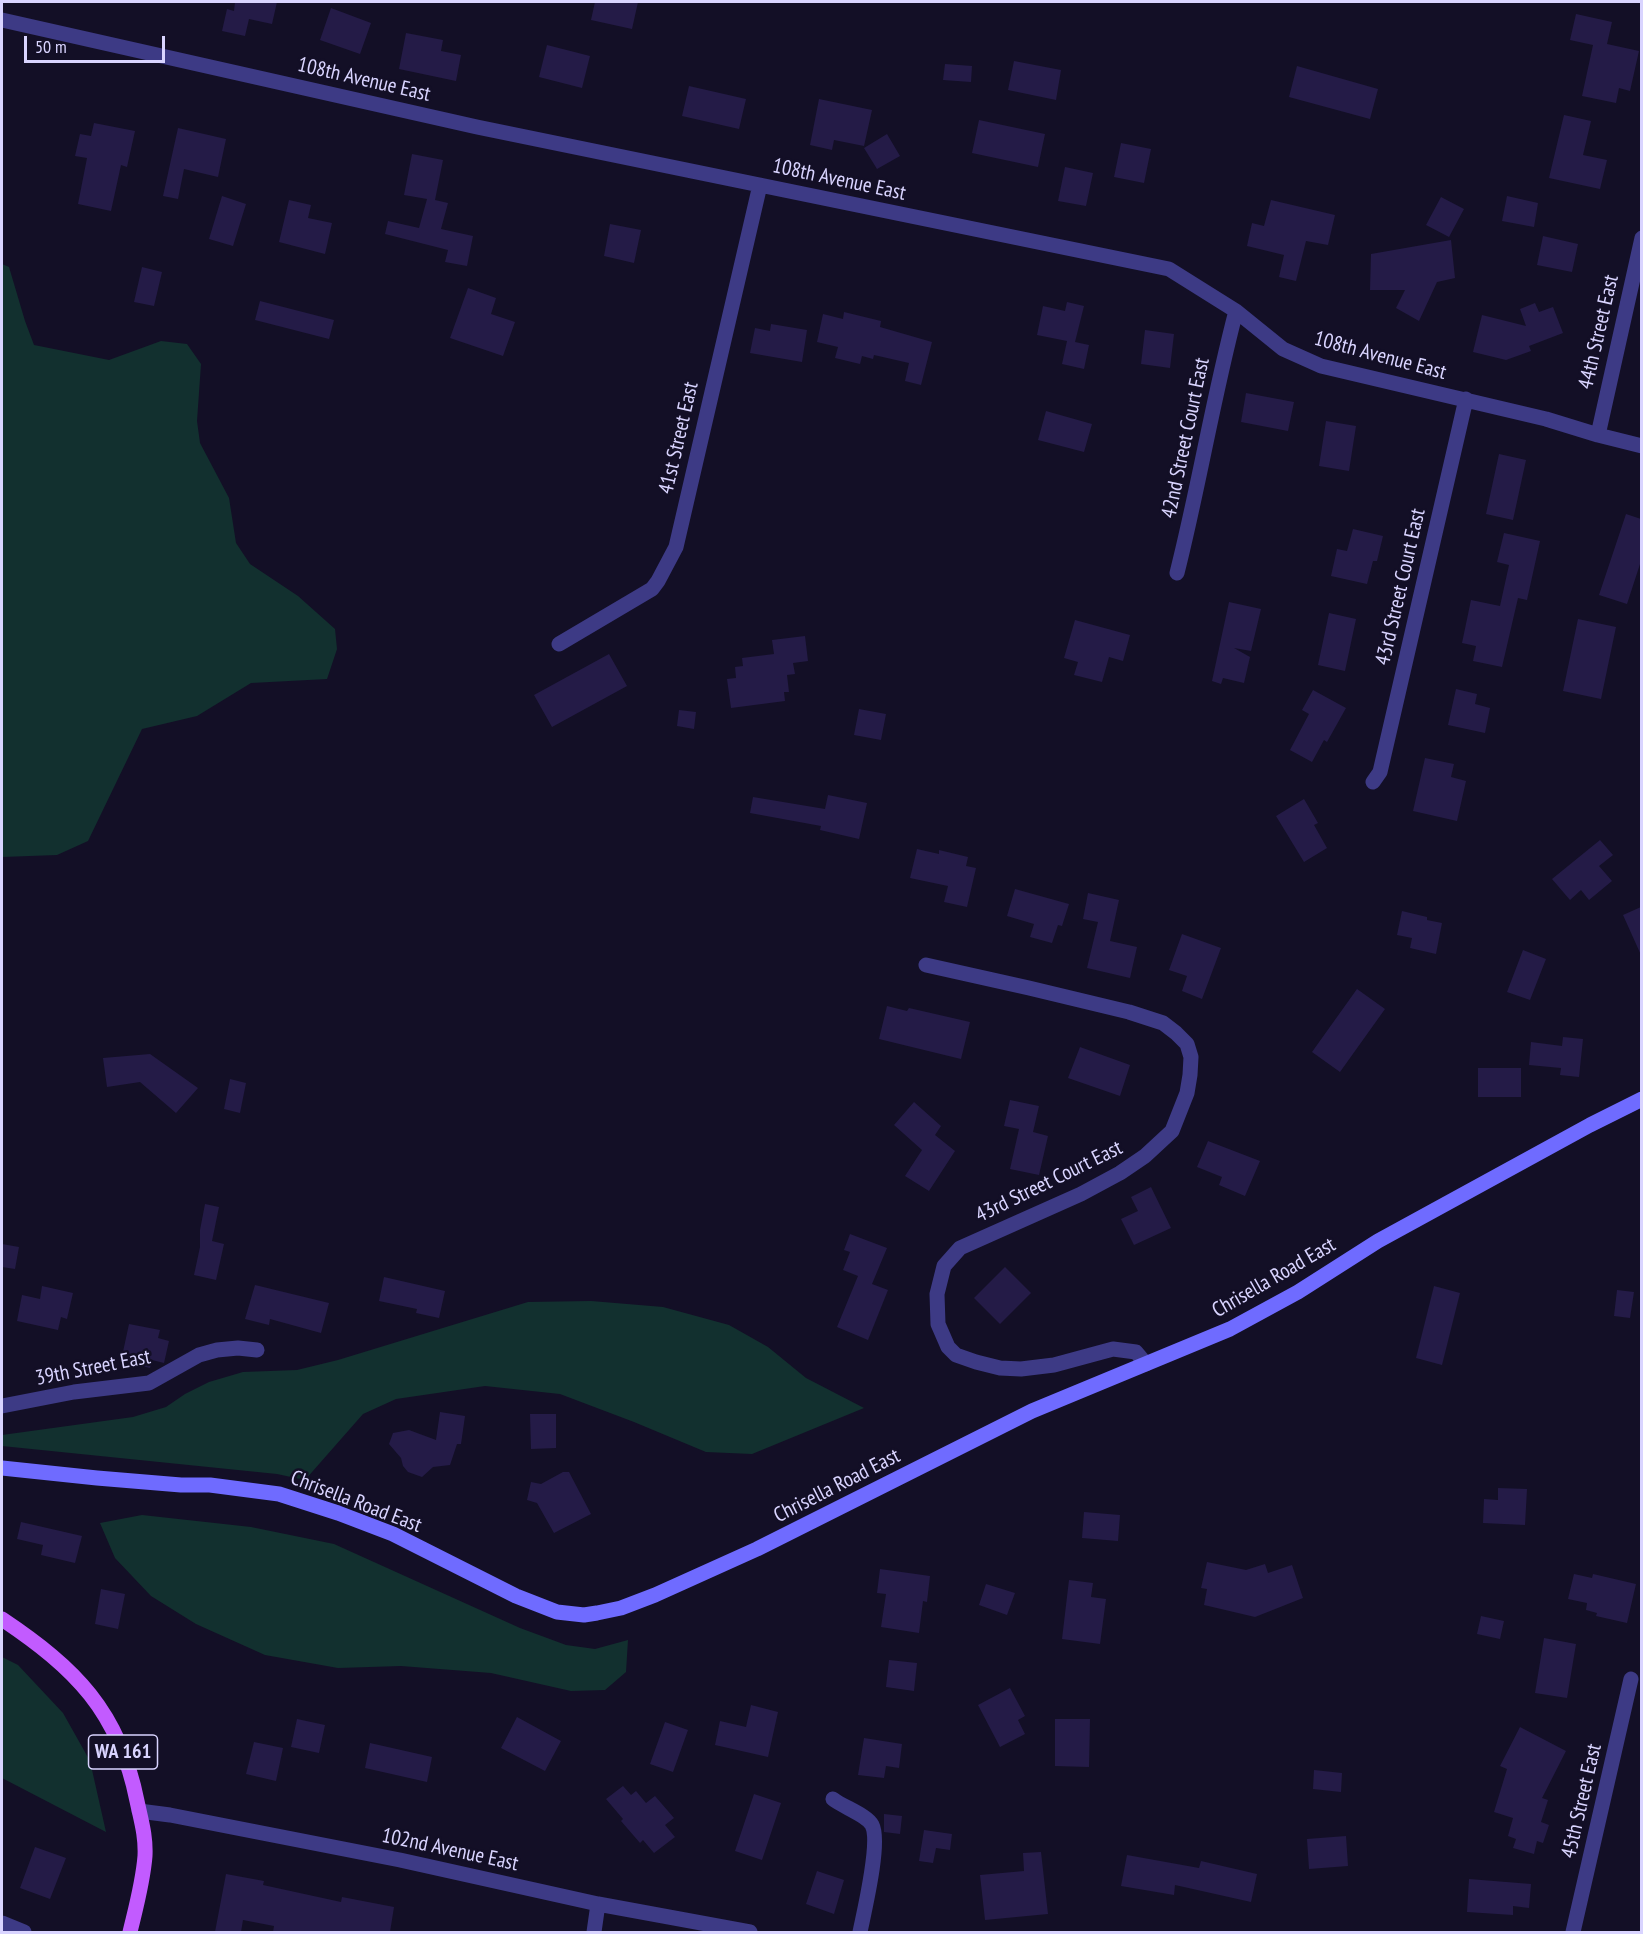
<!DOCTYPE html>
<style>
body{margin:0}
#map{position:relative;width:1643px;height:1934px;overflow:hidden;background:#130f26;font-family:"PT Sans Narrow",sans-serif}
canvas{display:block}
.frame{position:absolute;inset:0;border:3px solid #d9d4ff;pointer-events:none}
.scale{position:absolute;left:24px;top:36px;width:141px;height:27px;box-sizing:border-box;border:3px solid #d9d4ff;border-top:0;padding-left:8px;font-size:18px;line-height:21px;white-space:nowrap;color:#d9d4ff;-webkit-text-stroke:4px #130f26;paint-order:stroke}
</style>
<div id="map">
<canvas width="1643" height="1934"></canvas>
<div class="frame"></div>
<div class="scale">50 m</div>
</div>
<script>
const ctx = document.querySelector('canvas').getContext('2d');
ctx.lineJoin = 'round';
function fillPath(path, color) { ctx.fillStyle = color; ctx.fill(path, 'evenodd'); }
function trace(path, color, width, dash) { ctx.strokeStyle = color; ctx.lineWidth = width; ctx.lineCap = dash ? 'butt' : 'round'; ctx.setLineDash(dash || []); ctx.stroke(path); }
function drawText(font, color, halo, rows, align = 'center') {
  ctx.font = font + ' "PT Sans Narrow",sans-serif'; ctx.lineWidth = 5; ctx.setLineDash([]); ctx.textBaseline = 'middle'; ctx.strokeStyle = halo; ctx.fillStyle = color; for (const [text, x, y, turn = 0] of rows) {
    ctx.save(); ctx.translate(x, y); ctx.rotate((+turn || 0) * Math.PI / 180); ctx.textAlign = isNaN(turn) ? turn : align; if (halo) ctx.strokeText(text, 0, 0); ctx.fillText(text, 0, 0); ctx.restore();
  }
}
const green = new Path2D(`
 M2 264 9 267 25 321 34 345 109 360 161 341 187 344 201 364 197 421 200 443 229 498 236 543 250 564 298 596 335 629 337 649 327 679 251 683 197 716 142 729 88 841 57 855 2 857Z
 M591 1301 663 1307 729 1325 768 1347 806 1378 864 1408 752 1454 706 1452 634 1422 560 1394 485 1386 396 1399 363 1414 305 1480 277 1474 2 1446V1435L133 1417 166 1407 185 1394 209 1382 243 1372 297 1370 338 1360 528 1302Z
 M142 1515 251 1527 334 1544 520 1628 566 1645 595 1649 628 1640 626 1672 605 1690 571 1691 491 1673 401 1666 338 1668 265 1655 196 1624 151 1596 115 1558 100 1523Z
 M2 1657 18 1665 63 1713 90 1761 106 1832 2 1778Z`);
const building = new Path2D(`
 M235 2H277L272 24 249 19 245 36 222 31 227 9 234 11Z
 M595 2H638L632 29 591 20Z
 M331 8 371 23 360 54 320 40Z
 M1576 14 1612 22 1607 44 1639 51 1630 91 1619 88 1616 103 1582 96 1593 45 1570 40Z
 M406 33 443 40 441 51 461 55 456 81 399 69Z
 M547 45 590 56 582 88 539 77Z
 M1014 61 1061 70 1056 100 1008 90Z
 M945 64 972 66 971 82 943 80Z
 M1297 66 1378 89 1370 119 1289 97Z
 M689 86 746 99 739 129 682 116Z
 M819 99 872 110 864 146 834 140 832 150 810 145Z
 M1564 115 1591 121 1583 155 1607 160 1600 189 1549 178Z
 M979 120 1045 134 1038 167 972 153Z
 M94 123 135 131 127 167 121 165 111 211 78 204 87 158 75 156 80 134 91 136Z
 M178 128 226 139 218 177 184 169 178 199 163 196Z
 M887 134 900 156 877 169 864 148Z
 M1121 143 1151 149 1144 183 1114 177Z
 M412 154 443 160 435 200 448 203 441 229 473 236 467 266 445 262 448 250 385 234 388 221 419 228 427 199 404 195Z
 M1065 167 1093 173 1086 206 1058 201Z
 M222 196 246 204 233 246 209 239Z
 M1507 196 1538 203 1534 227 1502 221Z
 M1441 197 1464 209 1449 237 1426 225Z
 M289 200 311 205 308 218 332 223 325 254 279 242Z
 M1271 200 1335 215 1328 245 1306 241 1296 281 1279 277 1284 255 1247 246 1252 223 1264 226Z
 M610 224 641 230 634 263 604 256Z
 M1543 236 1578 244 1572 272 1537 265Z
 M1451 240 1455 278 1437 282 1419 321 1396 308 1405 290H1370L1371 254Z
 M142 267 162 272 154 306 134 302Z
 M468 288 496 298 491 314 515 322 503 356 450 338Z
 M260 301 334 320 329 339 255 320Z
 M1067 302 1084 306 1075 342 1089 345 1084 369 1062 364 1067 341 1037 335 1043 306 1065 311Z
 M1535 303 1539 312 1553 307 1563 333 1529 346 1531 351 1506 360 1473 352 1482 315 1526 326 1520 309Z
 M844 312 881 321 880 327 932 342 921 385 905 381 909 363 874 355 873 359 862 356 860 364 835 358 838 347 817 342 823 314 843 319Z
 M771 324 807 330 802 362 750 353 755 328 770 331Z
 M1145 330 1174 334 1170 368 1141 364Z
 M1246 393 1294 402 1288 431 1241 422Z
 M1046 411 1092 424 1084 452 1038 440Z
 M1326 421 1356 426 1349 471 1319 466Z
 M1499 454 1526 460 1513 520 1486 514Z
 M1626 514 1641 519V561L1627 604 1599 595Z
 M1353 529 1383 536 1377 561H1373L1367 584 1331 576 1337 549 1347 551Z
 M1504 533 1540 541 1527 600 1518 598 1502 667 1473 661 1476 646 1462 643 1471 600 1500 606 1509 565 1497 562Z
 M1229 602 1261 609 1251 651 1234 648 1250 657 1244 683 1223 678 1221 684 1212 681Z
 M1329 613 1356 619 1345 671 1318 665Z
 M1578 619 1616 627 1601 699 1563 691Z
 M1075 620 1130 635 1123 661 1109 657 1102 682 1074 675 1078 662 1064 658Z
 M805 636 808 661 793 663 795 674 787 675 789 692H784L785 701 731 708 727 679 736 678 735 667 743 666 742 658 774 654 772 640Z
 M609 654 627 686 552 727 534 695Z
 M1456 689 1477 694 1475 704 1490 708 1485 733 1448 725Z
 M1313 690 1346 708 1327 742 1324 740 1312 762 1290 750 1309 714 1302 710Z
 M859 709 886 714 881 740 854 735Z
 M679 710 696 712 694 729 677 726Z
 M1425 758 1454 764 1451 777 1466 781 1457 821 1413 811Z
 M828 795 867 803 859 839 820 830 821 826 750 813 753 797 825 809Z
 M1304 799 1318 823 1314 825 1327 848 1304 862 1276 816Z
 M1600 840 1613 855 1599 866 1612 881 1589 900 1581 890 1570 900 1552 879Z
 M917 849 939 854V850L968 857 966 866 976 868 967 907 944 902 948 886 910 878Z
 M1015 889 1069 904 1062 926 1058 925 1052 943 1030 937 1034 924 1007 916Z
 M1088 893 1119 900 1110 941 1137 947 1130 978 1087 968 1098 922 1083 919Z
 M1641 907V955L1623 915Z
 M1402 911 1427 917V920L1442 923 1436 954 1410 948 1412 938 1397 935Z
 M1182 934 1221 948 1202 999 1182 991 1187 976 1169 970Z
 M1523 950 1546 959 1530 1000 1507 992Z
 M1357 989 1385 1009 1340 1072 1312 1052Z
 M887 1006 907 1011 909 1008 970 1022 961 1059 879 1039Z
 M1563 1037 1583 1039 1579 1077 1560 1075 1561 1068 1529 1065 1531 1042 1562 1046Z
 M1080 1047 1130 1065 1120 1096 1068 1078Z
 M150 1054 198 1088 176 1113 140 1082 107 1087 103 1058Z
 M1478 1068H1521V1097H1478Z
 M230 1079 246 1083 240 1113 224 1109Z
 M1010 1100 1039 1106 1033 1132 1048 1136 1039 1175 1010 1169 1019 1129 1004 1126Z
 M914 1102 941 1126 935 1135 955 1151 929 1191 905 1176 922 1150 894 1125Z
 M1208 1141 1260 1161 1245 1196 1219 1185 1222 1177 1197 1167Z
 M1151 1187 1171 1228 1134 1245 1121 1219 1138 1211 1131 1197Z
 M205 1204 219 1207 212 1241 224 1244 216 1280 194 1275 200 1247V1230Z
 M850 1234 887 1248 872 1284 888 1290 868 1340 837 1327 858 1276 843 1270 850 1252 844 1250Z
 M2 1244 19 1247 15 1269 2 1267Z
 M1005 1267 1031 1293 1000 1324 974 1298Z
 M384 1277 445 1291 439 1318 416 1313 417 1309 379 1301Z
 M255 1285 329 1303 321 1333 270 1319 269 1325 245 1319Z
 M42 1286 73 1293 67 1319 61 1317 58 1330 17 1321 22 1295 40 1299Z
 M1434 1286 1460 1293 1442 1365 1416 1358Z
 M1617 1290 1634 1292 1630 1318 1614 1316Z
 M129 1324 160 1330 158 1338 169 1341 164 1363 152 1360 150 1368 121 1361Z
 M440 1412 465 1416 461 1444H457L450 1465 433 1467 422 1477 408 1472 403 1466 401 1458 389 1444 393 1433 409 1430 436 1440Z
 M530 1414H556V1448L531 1449Z
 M563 1472H569L591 1514 554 1533 537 1503 527 1500 531 1482 541 1484Z
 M1498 1488 1527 1489 1525 1525 1483 1523 1484 1499 1498 1500Z
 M1084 1512 1120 1515 1118 1541 1082 1538Z
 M21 1522 82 1536 75 1563 41 1555 43 1545 17 1539Z
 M1207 1562 1246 1570 1265 1564 1268 1573 1292 1565 1303 1598 1255 1617 1204 1605 1207 1589 1201 1588Z
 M880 1569 930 1576 927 1602 923 1601 919 1633 881 1627 886 1594 877 1593Z
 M1574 1574 1592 1578 1593 1574 1636 1584 1627 1623 1596 1616 1597 1613 1586 1610 1587 1603 1568 1599Z
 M1069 1580 1093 1583 1091 1597 1106 1599 1100 1644 1062 1639Z
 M986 1584 1015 1593 1007 1615 979 1605Z
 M101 1589 125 1594 118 1629 95 1624Z
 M1481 1616 1504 1621 1500 1639 1477 1634Z
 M1544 1638 1576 1644 1567 1698 1535 1693Z
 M889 1660 917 1663 914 1691 886 1687Z
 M1010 1688 1025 1716 1018 1720 1025 1734 1000 1747 978 1705Z
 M751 1705 778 1712 768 1757 715 1745 720 1721 746 1727Z
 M517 1717 561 1741 545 1771 501 1748Z
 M297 1719 325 1725 319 1753 291 1747Z
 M1055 1719H1090L1089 1767 1055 1766Z
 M665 1722 688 1730 673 1772 650 1764Z
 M1520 1727 1566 1751 1542 1798 1548 1800 1541 1822 1549 1825 1543 1843 1537 1841 1534 1854 1513 1848 1516 1839 1508 1836 1513 1818 1494 1812 1507 1769 1500 1766Z
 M864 1738 902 1744 899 1768 886 1766 884 1778 858 1775Z
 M254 1742 283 1748 276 1781 246 1774Z
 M370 1743 432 1757 427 1782 365 1768Z
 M1314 1770 1342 1773 1341 1792 1313 1789Z
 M623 1786 631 1795 636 1791 646 1803 655 1796 674 1818 665 1825 675 1837 654 1853 643 1840 640 1843 621 1821 623 1819 606 1799Z
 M754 1794 781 1803 762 1860 735 1851Z
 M884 1814 902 1816 900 1834 884 1832Z
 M924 1830 952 1834 950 1850 936 1848 933 1863 919 1861Z
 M1346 1836 1348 1866 1309 1869 1307 1839Z
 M35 1847 66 1858 50 1899 20 1888Z
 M1041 1852 1048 1914 985 1920 980 1875 1024 1871 1023 1853Z
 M1127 1855 1199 1868 1201 1861 1257 1874 1251 1902 1175 1885 1174 1895 1121 1886Z
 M817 1871 844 1880 834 1914 806 1904Z
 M226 1874 264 1881 263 1885 341 1902 342 1897 394 1907 390 1932H273L274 1926 243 1920 241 1932H215Z
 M1469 1879 1531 1884 1529 1908 1513 1906V1915L1467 1912Z`);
const street = new Path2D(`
 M2 20 477 127 1169 269 1236 311 1283 349 1321 366 1546 419 1598 435 1642 446
 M1598 435 1642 238
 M1177 573C1199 486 1213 398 1236 311
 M559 644 652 589 658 581 676 547 760 185
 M1373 782 1380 772 1466 399
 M926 965 1029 988 1129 1012 1163 1023 1176 1033 1187 1044 1191 1057 1190 1075 1187 1093 1172 1131 1145 1156 1120 1173 1081 1194 960 1248 944 1266 937 1294 938 1324 948 1347 956 1355 976 1362 1000 1368 1021 1369 1054 1365 1113 1349 1136 1352 1146 1364
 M2 1406 74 1392 149 1383 199 1355 217 1350 238 1348 257 1350
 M833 1799C843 1807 867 1815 872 1825 881 1842 864 1912 860 1932
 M139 1811 170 1815 400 1860 598 1904 750 1932
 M2 1923 24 1932
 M594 1932 598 1904
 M1573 1932 1631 1679`);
const secondary = new Path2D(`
 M2 1468 97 1478 181 1485H210L279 1494 338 1513 393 1534 516 1596 557 1612 584 1615 597 1613 621 1608 655 1595 757 1549 1032 1411 1230 1329 1298 1292 1378 1241 1590 1125 1642 1099`);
const primary = new Path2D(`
 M2 1619C75 1668 119 1711 137 1801 141 1820 146 1836 145 1856 143 1882 136 1907 130 1932`);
const shields = [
 [123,1752,69]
];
const shieldNames = [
 ["WA 161",123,1752]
];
const streetNames = [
 ["108th Avenue East",364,80,13],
 ["108th Avenue East",839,180,12],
 ["44th Street East",1599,332,-77],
 ["108th Avenue East",1380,356,15],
 ["41st Street East",679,438,-77],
 ["42nd Street Court East",1186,438,-78],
 ["43rd Street Court East",1401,587,-77],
 ["43rd Street Court East",1049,1182,-26],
 ["Chrisella Road East",1274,1278,-30],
 ["39th Street East",93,1368,-11],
 ["Chrisella Road East",837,1486,-27],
 ["Chrisella Road East",356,1502,21],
 ["45th Street East",1582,1801,-77],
 ["102nd Avenue East",450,1850,12]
];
fillPath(green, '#12302f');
fillPath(building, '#241b47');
trace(street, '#3d3a85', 15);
trace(secondary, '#6f6bff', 15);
trace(primary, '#c25bff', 15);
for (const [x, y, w] of shields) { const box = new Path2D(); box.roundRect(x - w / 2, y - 17, w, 34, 4.5); ctx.fillStyle = '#130f26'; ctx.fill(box); trace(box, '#d9d4ff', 1.5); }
drawText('bold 20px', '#d9d4ff', null, shieldNames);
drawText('21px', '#d9d4ff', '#130f26', streetNames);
</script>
